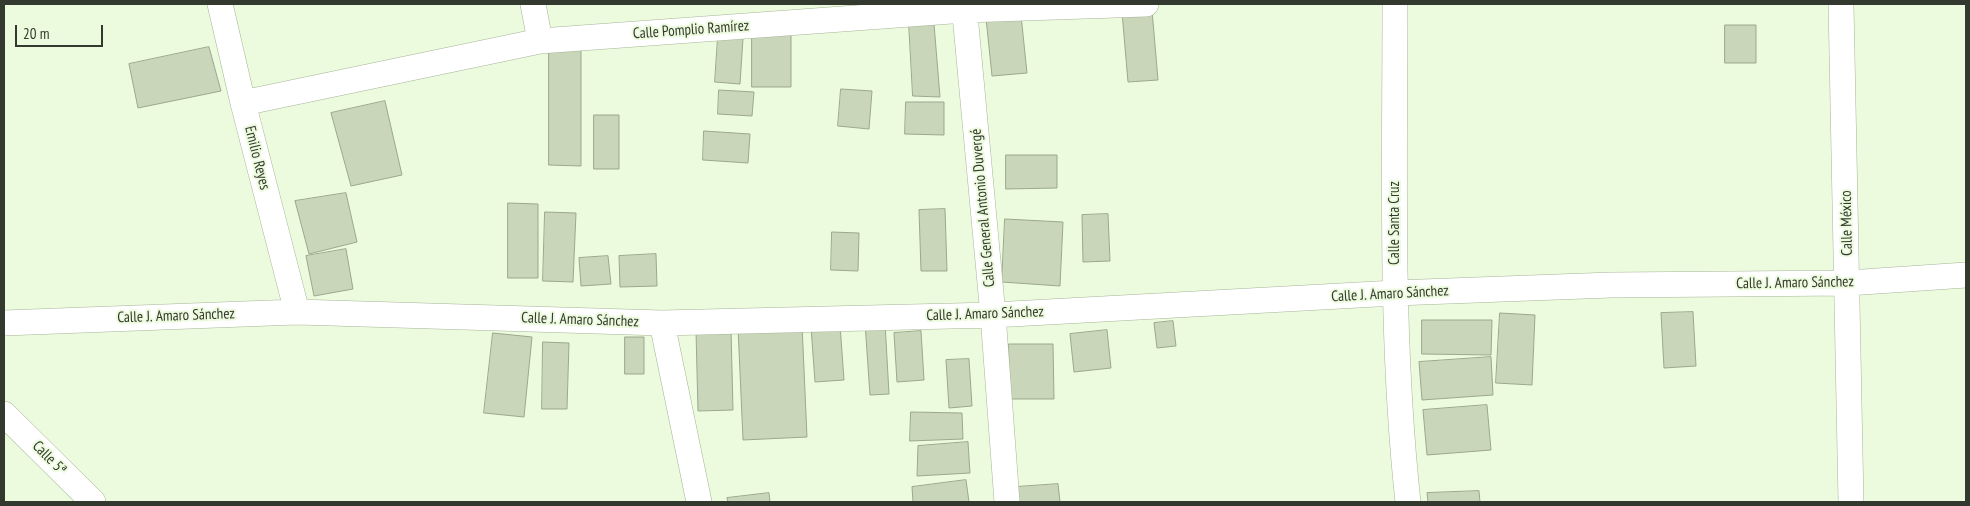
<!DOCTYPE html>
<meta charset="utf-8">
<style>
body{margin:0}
#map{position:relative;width:1970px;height:506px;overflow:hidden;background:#ecfadd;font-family:"PT Sans Narrow",sans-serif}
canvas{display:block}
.frame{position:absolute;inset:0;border:5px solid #33392e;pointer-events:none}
.scale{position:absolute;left:15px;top:25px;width:88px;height:22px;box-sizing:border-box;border:2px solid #33392e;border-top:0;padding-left:6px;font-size:15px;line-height:18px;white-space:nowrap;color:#33392e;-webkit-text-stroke:4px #ecfadd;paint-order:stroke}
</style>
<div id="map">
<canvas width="1970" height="506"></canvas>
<div class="frame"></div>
<div class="scale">20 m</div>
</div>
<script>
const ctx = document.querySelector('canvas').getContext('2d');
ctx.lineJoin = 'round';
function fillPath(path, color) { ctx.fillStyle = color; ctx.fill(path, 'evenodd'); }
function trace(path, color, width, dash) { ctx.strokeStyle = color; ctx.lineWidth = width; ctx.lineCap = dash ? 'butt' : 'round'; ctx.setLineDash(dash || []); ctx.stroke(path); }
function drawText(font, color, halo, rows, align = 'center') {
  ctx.font = font + ' "PT Sans Narrow",sans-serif'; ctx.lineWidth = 4; ctx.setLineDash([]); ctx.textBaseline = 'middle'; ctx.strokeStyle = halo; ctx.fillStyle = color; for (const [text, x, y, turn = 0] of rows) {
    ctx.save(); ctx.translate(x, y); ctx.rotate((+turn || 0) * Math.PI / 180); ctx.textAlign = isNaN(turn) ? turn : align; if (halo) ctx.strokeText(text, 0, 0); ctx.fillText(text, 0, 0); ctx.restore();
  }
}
const building = new Path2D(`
 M1152 10 1158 80 1128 82 1122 12Z
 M1021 15 1027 73 992 76 986 18Z
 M909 23 934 24 940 97 913 96Z
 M1725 25H1756V63H1725Z
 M752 28 791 29V87H752Z
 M718 37 743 38 740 84 715 82Z
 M209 47 221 91 138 108 129 64Z
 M549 49 581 50V166L549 165Z
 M841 89 872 91 869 129 838 126Z
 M719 90 754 92 752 116 718 114Z
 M385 101 402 175 351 186 331 113Z
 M906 102H944V135L905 134Z
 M594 115H619V169H594Z
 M704 131 750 134 748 163 703 160Z
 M1006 155H1057V188L1006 189Z
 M346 193 357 242 309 254 295 201Z
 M508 203 538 204V278H508Z
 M945 209 947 271H921L919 210Z
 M545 212 576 213 573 282 543 281Z
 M1108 214 1110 261 1083 262 1082 215Z
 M1005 219 1063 222 1060 286 1002 282Z
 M832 232 859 233 858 271 831 270Z
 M346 249 353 289 314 296 306 256Z
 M656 254 657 286 620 287 619 256Z
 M608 256 611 284 581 286 579 258Z
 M1693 312 1696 366 1664 368 1661 313Z
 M1500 313 1535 315 1532 385 1496 383Z
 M1422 320H1492L1491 355 1422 354Z
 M1173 321 1176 346 1157 348 1154 323Z
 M885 322 889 394 870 395 865 323Z
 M802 324 807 437 743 440 738 327Z
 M840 325 844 380 815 382 811 327Z
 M731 330 733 410 698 411 696 331Z
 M1107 330 1111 368 1074 372 1070 334Z
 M921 331 924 380 897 382 894 333Z
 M493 333 532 337 524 417 484 413Z
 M625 337H644V374H625Z
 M543 342 569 343 567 409H542Z
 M1009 344H1053L1054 399H1010Z
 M1491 357 1493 395 1422 400 1419 362Z
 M969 359 972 406 949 408 946 360Z
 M1487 405 1491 450 1427 455 1423 410Z
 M911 412 962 413 963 439 910 441Z
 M968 442 970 473 917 476 918 446Z
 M966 480 969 502H913L912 487Z
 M1058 484 1060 502H1017L1016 487Z
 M1479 491 1480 502H1428L1427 493Z
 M769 493 770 502H728L727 498Z`);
const street = new Path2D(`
 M220 4 243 103 297 312
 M533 4 540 41
 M964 4 993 315 1007 502
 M1395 4C1395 170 1390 337 1408 502
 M1841 4 1851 502
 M243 103 540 41 965 10 1146 4
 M4 323 297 312 662 323 993 315 1395 293 1611 285 1848 283 1966 275
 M662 323 699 502
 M4 414 93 502`);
const streetNames = [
 ["Calle Pomplio Ramírez",691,30,-4],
 ["Emilio Reyes",257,158,76],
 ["Calle General Antonio Duvergé",983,208,-95],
 ["Calle Santa Cruz",1395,223,-90],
 ["Calle México",1847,223,-91],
 ["Calle J. Amaro Sánchez",1795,283,-1],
 ["Calle J. Amaro Sánchez",1390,294,-3],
 ["Calle J. Amaro Sánchez",985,314,-2],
 ["Calle J. Amaro Sánchez",176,316,-2],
 ["Calle J. Amaro Sánchez",580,320,2],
 ["Calle 5ª",49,458,45]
];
fillPath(building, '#c9d6ba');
trace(building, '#9ba88d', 1);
trace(street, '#a7b499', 26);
trace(street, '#fff', 25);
drawText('15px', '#33392e', '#ecfadd', streetNames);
</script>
